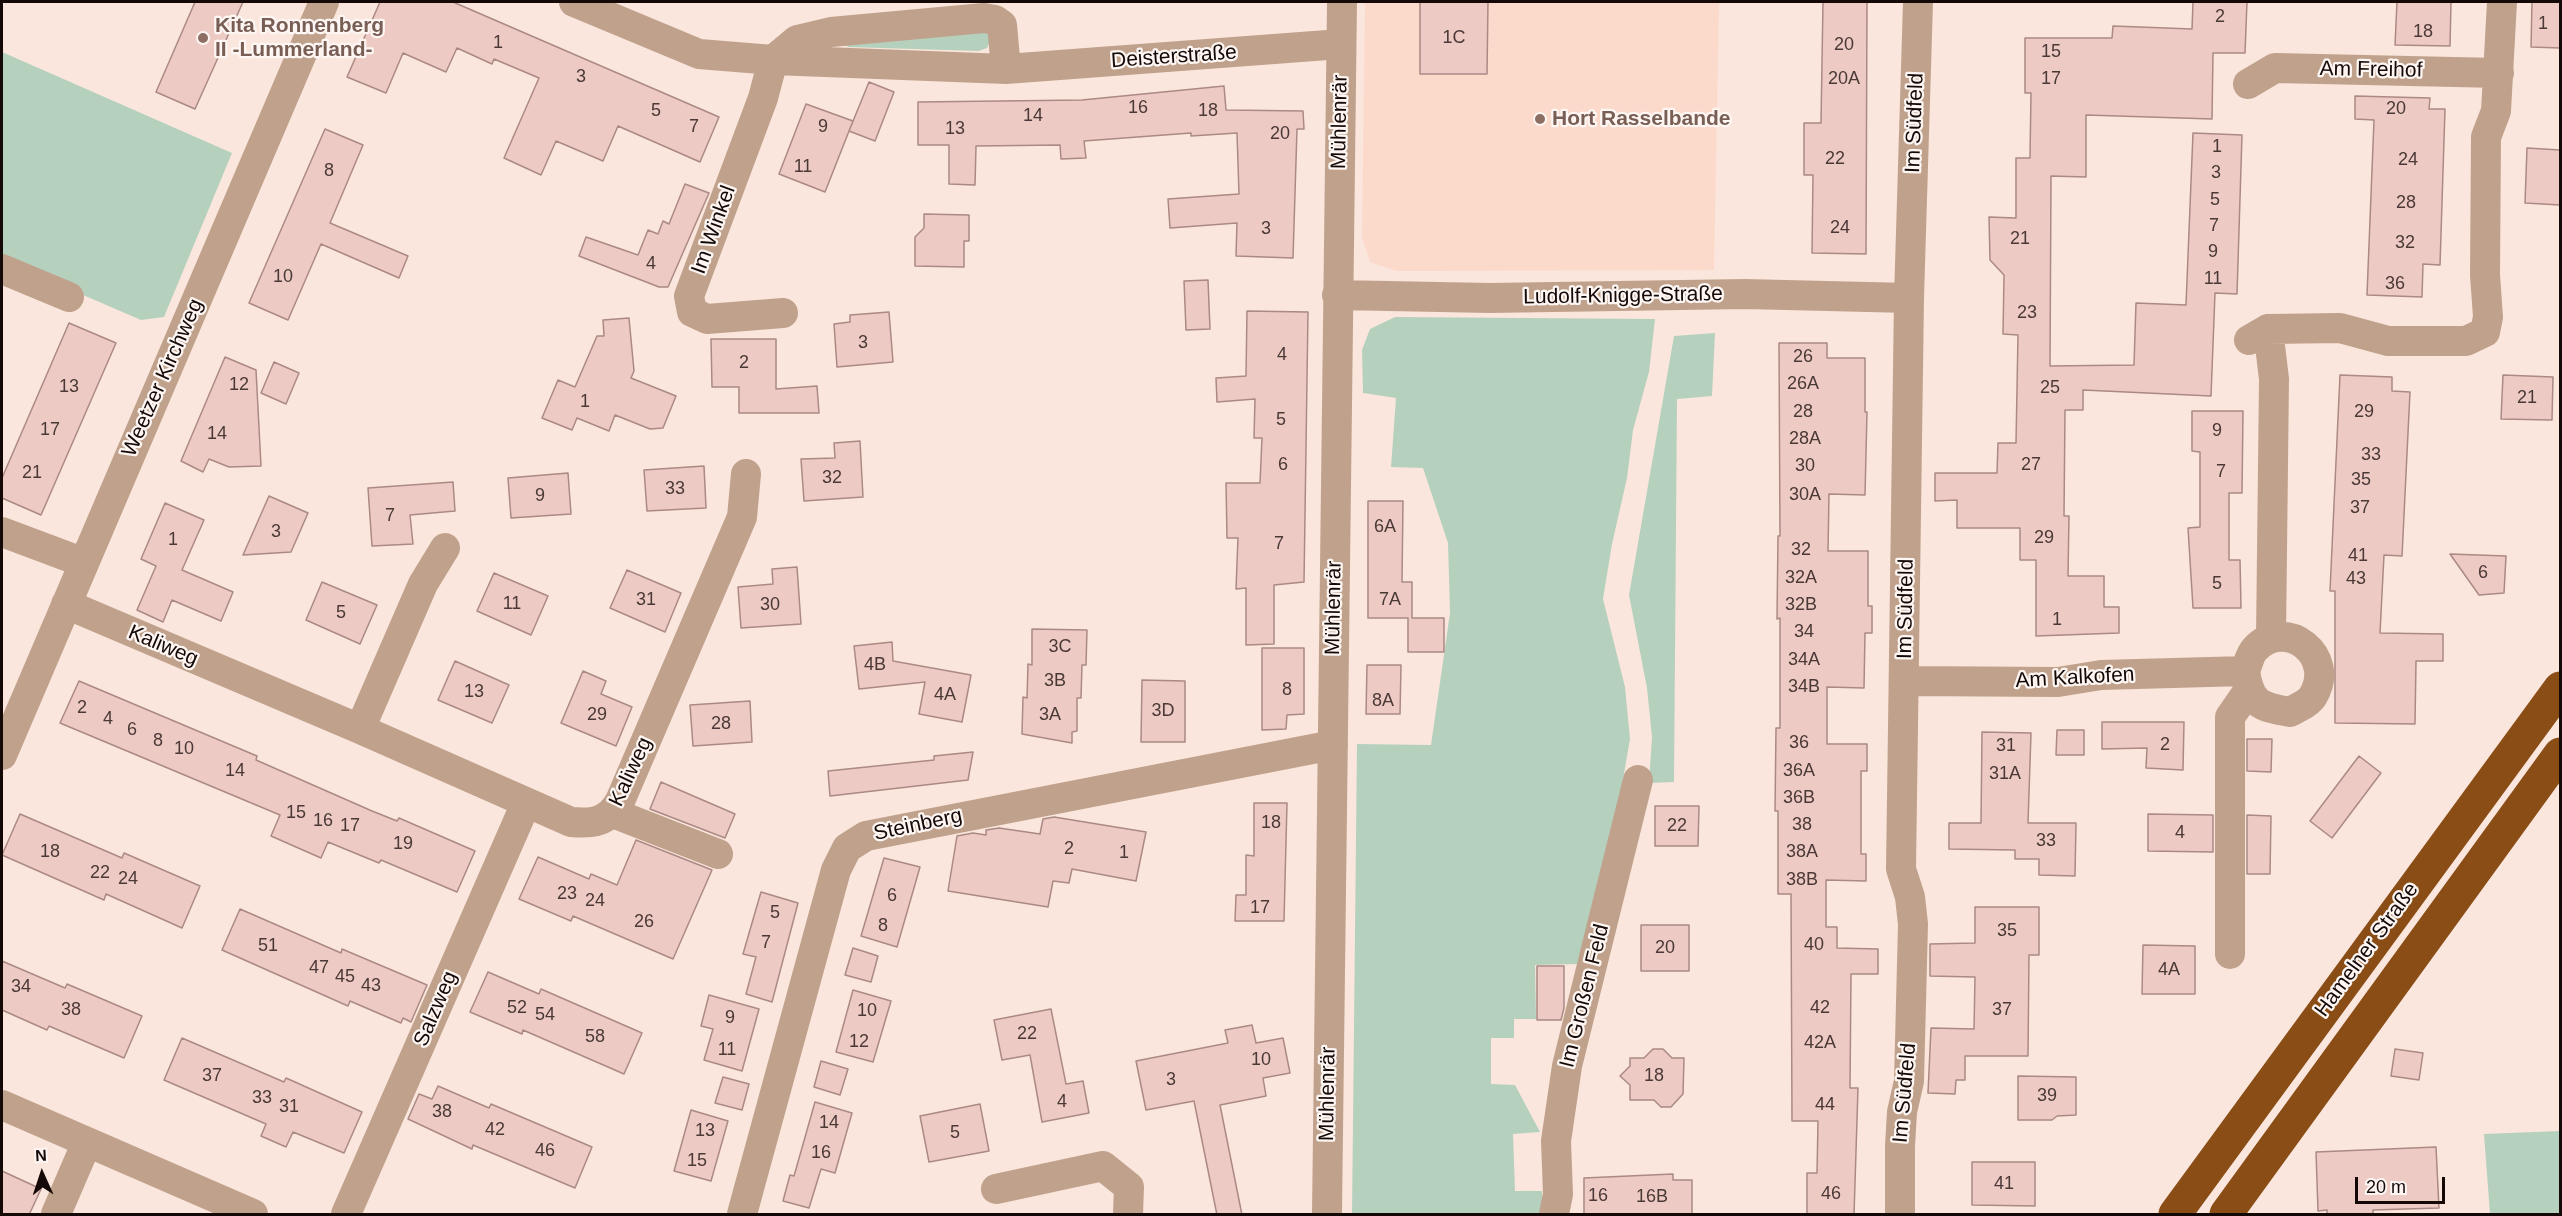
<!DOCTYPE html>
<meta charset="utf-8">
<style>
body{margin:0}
#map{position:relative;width:2562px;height:1216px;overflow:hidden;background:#fbe6dd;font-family:Arial,sans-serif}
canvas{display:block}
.frame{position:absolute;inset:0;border:3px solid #140906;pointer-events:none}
.north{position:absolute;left:12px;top:1144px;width:60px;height:60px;-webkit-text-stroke:4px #fdf6f3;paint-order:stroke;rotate:357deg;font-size:16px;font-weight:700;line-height:24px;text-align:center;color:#140906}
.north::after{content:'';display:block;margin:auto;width:21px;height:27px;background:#140906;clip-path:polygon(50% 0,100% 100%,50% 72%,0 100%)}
.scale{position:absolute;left:2355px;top:1177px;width:90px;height:27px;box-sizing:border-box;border:3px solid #140906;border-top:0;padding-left:8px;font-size:18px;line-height:21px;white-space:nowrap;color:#140906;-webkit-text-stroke:4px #fdf6f3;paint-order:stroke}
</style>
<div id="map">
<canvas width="2562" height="1216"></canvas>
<div class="frame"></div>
<div class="north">N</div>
<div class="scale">20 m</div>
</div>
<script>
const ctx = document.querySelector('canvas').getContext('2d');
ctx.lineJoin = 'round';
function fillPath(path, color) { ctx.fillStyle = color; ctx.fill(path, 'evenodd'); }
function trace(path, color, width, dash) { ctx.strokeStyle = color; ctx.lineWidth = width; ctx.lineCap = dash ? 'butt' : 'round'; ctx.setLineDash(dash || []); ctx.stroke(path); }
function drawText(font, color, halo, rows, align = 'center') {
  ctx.font = font + ' Arial,sans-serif'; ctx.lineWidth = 4.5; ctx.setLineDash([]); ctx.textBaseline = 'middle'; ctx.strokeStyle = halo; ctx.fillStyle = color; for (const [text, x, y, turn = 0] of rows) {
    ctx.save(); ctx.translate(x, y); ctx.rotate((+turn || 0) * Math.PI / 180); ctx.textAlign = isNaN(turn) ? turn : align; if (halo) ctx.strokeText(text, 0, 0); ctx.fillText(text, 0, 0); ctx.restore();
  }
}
const built = new Path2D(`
 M1365 2H1719L1714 270 1396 271 1370 262 1362 237Z`);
const green = new Path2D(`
 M970 26 988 33 990 41 987 48 979 51 848 47 844 44Z
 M2 52 232 153 164 317 141 320 2 260Z
 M1395 317 1655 319 1649 372 1633 430 1627 478 1612 544 1603 599 1625 687 1630 739 1620 797 1578 964 1535 965 1536 1019H1514V1038H1491V1084L1515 1085 1540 1132 1513 1134 1515 1191H1542V1214H1352L1357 744 1431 745 1450 613 1448 543 1423 468 1391 467 1396 398 1363 393 1362 350 1370 329Z
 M1715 333 1712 396 1677 399 1674 782 1649 783 1652 737 1647 688 1629 595 1674 336Z
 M2560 1131V1214H2490L2484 1134Z`);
const building = new Path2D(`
 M195 2H243L195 109 156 92Z
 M380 2H453L719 117 700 162 618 126 603 161 556 141 541 175 504 158 539 78 494 59 492 64 457 48 446 72 403 53 386 93 347 77Z
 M1420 2H1488L1487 74H1420Z
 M1823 2H1867L1866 254 1812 253 1813 175H1804V123H1821Z
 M2193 2H2247L2245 53H2213L2212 119 2086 115V177L2051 176 2050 366 2134 365 2136 303 2186 305 2193 133 2242 135 2237 294 2215 293 2211 396 2083 390V410H2065L2064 516H2069L2068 576H2104V607H2119V633L2036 636V560H2020V528H1957V500L1935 501V473H1997L1998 443H2016L2018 335 2003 334 2004 275 1990 260 1989 217 2016 218V158H2030L2031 93H2025V38H2112L2113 26 2192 29Z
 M2397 2H2451L2450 46 2395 45Z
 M2532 2H2560V48L2531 47Z
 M869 82 894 92 875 141 849 131Z
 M1224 86 1226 110 1303 111 1304 129H1297L1293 258 1236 256 1237 223 1170 228 1168 199 1239 194 1237 133 1191 136V133L1084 141 1086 158 1061 159 1060 145 976 146 975 185 949 184V145H918V102L1082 100Z
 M2355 96 2430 98 2429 109H2445L2440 265 2423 264 2422 297 2367 295 2374 120 2355 119Z
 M806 104 853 121 825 192 779 174Z
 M325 129 363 145 330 223 408 256 399 278 321 244 288 320 249 303Z
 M2527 148 2560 150V205L2525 203Z
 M685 184 709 193 668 287H659L579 256 586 237 638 255 648 230 658 234 663 221 669 224Z
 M924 214 969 215V241H964V267L915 266V237L924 228Z
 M1208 280 1210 329 1186 330 1184 281Z
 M1247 311 1308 312 1304 582 1274 585V644L1246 645V588L1236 589 1238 538H1227L1226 483H1260L1262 438H1254L1255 399 1217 402 1216 378 1246 376Z
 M889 312 893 362 837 367 834 324 850 322V315Z
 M629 318 634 371 631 378 676 396 663 428 650 429 615 415 609 431 577 418 572 430 542 418 558 380 575 387 597 336H604L603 320Z
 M69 323 116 343 41 515 2 498V478Z
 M711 339H776V389L817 386 819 413H739V387H712Z
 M1779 343H1827V358H1865V412H1867L1865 495 1829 494 1828 551H1868V606H1872V633H1865L1864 688 1827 687V744H1867V771H1861V854H1866V881L1826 880V927H1837V948L1878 949V974H1851L1850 1088H1858L1854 1215H1807V1173H1817L1818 1121H1792L1791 894H1778V811H1775L1776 728H1780V618L1777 619 1778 536H1780Z
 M225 357 256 370 261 466 229 467 209 459 203 472 181 461Z
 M274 362 299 373 286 404 261 393Z
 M2340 375 2392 377V391L2410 392 2402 556 2384 555 2380 633 2443 634V661H2416L2415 724 2335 723V591H2330Z
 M2503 375 2553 377 2552 420 2501 419Z
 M2192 411H2243L2242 493H2229V560H2240L2241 608H2193L2188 528 2200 527V452L2192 451Z
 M860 441 863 497 804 501 801 459 835 458 834 443Z
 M704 466 706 508 647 511 644 470Z
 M568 473 571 514 511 518 508 478Z
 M453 482 455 511 410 515 413 544 372 546 368 488Z
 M269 496 308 513 291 552 243 555Z
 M1368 501H1403L1402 582H1412V618H1444V652H1408V618H1368Z
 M165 503 204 520 182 570 233 592 221 621 172 600 163 622 137 610 156 566 141 559Z
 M2450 554 2506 556 2504 593 2479 595Z
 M797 567 801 624 741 628 738 587 773 584 772 569Z
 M627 570 681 593 665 632 610 608Z
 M494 573 548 596 531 635 477 611Z
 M322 582 377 605 360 644 306 620Z
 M1032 629 1087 630 1086 665H1082L1081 698H1077V731L1072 732V743L1022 734 1023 697 1027 698 1028 664 1032 665Z
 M892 642 893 661 971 675 962 722 919 714 925 682 859 689 854 646Z
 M1262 648H1304V714L1287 715 1286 729 1262 730Z
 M455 661 509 685 492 723 438 700Z
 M1367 665H1401L1400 714H1366Z
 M583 671 606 681 601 694 632 707 616 746 561 723Z
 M1142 680 1185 681V742H1141Z
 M79 681 257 756 256 760 372 811 397 821 399 818 475 851 457 892 381 860 379 863 328 842 321 858 271 836 280 815 60 723Z
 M750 701 752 742 693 746 690 705Z
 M2102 722H2184L2183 770 2146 768 2147 748 2102 749Z
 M2057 730H2084V755H2056Z
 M1982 732 2031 733 2028 823H2076L2075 876 2039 875V859H2015V850L1949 849V823H1981Z
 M2247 739H2272L2271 772 2247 771Z
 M973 752 968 780 830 796 828 771 934 760V756Z
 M2359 756 2381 773 2332 838 2310 821Z
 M661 782 735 814 725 838 650 809Z
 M1254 803H1287L1284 921H1235L1236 895H1246V855L1254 856Z
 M1655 806H1699L1698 846H1655Z
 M20 814 122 858 124 853 200 886 182 928 106 894 104 900 2 855Z
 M2148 814 2213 815V852L2148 851Z
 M2247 815 2271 816 2270 874H2247Z
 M1054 817 1146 832 1136 881 1072 869 1069 883 1053 881 1048 907 948 891 957 836 973 833 986 835V830L999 828 1040 834 1043 819Z
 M636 840 712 870 673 959 573 916 571 921 519 899 538 857 589 879 591 874 617 885Z
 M884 858 920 867 897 947 861 936Z
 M761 892 798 903 772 1002 746 994 756 957 743 954Z
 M1975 907H2039V955H2029L2028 1056H1965V1080H1956L1955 1094 1928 1093 1931 1028 1974 1029 1975 977 1930 976V944L1975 943Z
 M240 909 341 953 342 949 427 985 411 1022 403 1018 401 1023 350 1001 348 1006 222 950Z
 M1641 925H1689V971H1641Z
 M2143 945 2195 946V994H2142Z
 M853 948 878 956 871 982 845 975Z
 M2 961 65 988 67 984 142 1016 124 1058 49 1026 47 1030 2 1010Z
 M1537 966H1564V1008L1561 1020H1537Z
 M488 972 539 994 541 989 642 1033 624 1074 523 1030 522 1034 470 1012Z
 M853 990 891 1001 873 1062 836 1052Z
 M709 995 759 1009 742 1071 704 1060 713 1029 701 1026Z
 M1051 1009 1066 1084 1083 1081 1089 1113 1042 1122 1030 1055 1002 1060 994 1020Z
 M1252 1025 1256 1043 1283 1038 1290 1073 1263 1078 1266 1096 1220 1105 1242 1215H1217L1194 1101 1146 1110 1136 1061 1228 1043 1225 1030Z
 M182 1038 284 1082 286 1078 362 1112 344 1153 293 1132 286 1147 261 1136 266 1124 164 1080Z
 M1653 1049H1663L1672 1058H1684L1683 1094 1671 1107H1661L1654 1100H1630V1085L1620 1076 1630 1066V1058H1644Z
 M2395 1049 2423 1053 2419 1080 2391 1076Z
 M821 1061 848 1069 840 1095 814 1087Z
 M2018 1076 2076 1077V1115L2057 1116 2052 1120H2018Z
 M723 1077 749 1084 742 1110 715 1103Z
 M438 1086 489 1108 491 1104 592 1147 575 1188 473 1145 472 1149 408 1119 419 1094 432 1099Z
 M815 1102 852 1113 835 1173 821 1169 809 1208 783 1201 790 1175 794 1176Z
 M980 1104 989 1151 929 1162 920 1116Z
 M691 1110 728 1121 711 1181 674 1171Z
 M2436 1147 2439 1208 2373 1210V1215H2327V1210L2318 1211 2316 1152Z
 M1972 1162H2035V1206L1972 1205Z
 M2 1171 41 1189 29 1215H2Z
 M1673 1174V1180H1692V1215H1584V1178Z`);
const minor = new Path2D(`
 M574 2 699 54 773 60 1006 69 1341 44
 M773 60 763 98 689 296 692 312 707 319 783 313
 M773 60 797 40 831 32 984 18 995 20 1002 25 1006 69
 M2248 84 2275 68 2499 73
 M2 269 69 297
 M1337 295 1490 298 1745 294 1909 298
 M2268 329 2274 379 2271 638
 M2249 340 2268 329 2340 328 2388 341H2466L2485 332 2488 317 2485 275 2486 137 2496 111 2502 2
 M2 532 82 562
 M66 604 360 729 571 822C593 824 608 822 620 801L742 517 746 474
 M1905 681 2058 682 2101 675 2245 671C2248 664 2250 654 2255 649 2286 616 2337 656 2313 696 2309 703 2297 708 2290 712 2259 707 2250 703 2245 671
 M360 729 423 584 445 548
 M2 755 324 2
 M613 813 718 854
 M2230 954V717L2248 691
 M2 1105 253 1214
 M996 1189 1103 1166 1129 1187 1128 1214
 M56 1214 87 1142
 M346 1214 526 803
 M742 1214 836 870 847 848 866 836 1333 745
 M1327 1214 1342 2
 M1554 1214 1558 1194 1556 1141 1567 1066 1638 780
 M1900 1214V1146L1902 1112 1909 1081 1913 924 1910 897 1901 869 1909 298 1918 2`);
const highway = new Path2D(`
 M2175 1214 2560 688
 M2226 1214 2560 754`);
const markers = [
 [203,38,6,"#8d6e63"],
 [1540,119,6,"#8d6e63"]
];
const numberNames = [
 ["2",2220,17],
 ["1",2543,24],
 ["18",2423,32],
 ["1C",1454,38],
 ["1",498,43],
 ["20",1844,45],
 ["15",2051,52],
 ["3",581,77],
 ["20A",1844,79],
 ["17",2051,79],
 ["16",1138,108],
 ["20",2396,109],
 ["5",656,111],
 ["18",1208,111],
 ["14",1033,116],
 ["7",694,127],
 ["9",823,127],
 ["13",955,129],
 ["20",1280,134],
 ["1",2217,147],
 ["22",1835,159],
 ["24",2408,160],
 ["11",803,167],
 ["8",329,171],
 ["3",2216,173],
 ["5",2215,200],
 ["28",2406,203],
 ["7",2214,226],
 ["24",1840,228],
 ["3",1266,229],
 ["21",2020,239],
 ["32",2405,243],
 ["9",2213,252],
 ["4",651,264],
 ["10",283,277],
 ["11",2213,279],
 ["36",2395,284],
 ["23",2027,313],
 ["3",863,343],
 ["4",1282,355],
 ["26",1803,357],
 ["2",744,363],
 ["26A",1803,384],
 ["12",239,385],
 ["13",69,387],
 ["25",2050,388],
 ["21",2527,398],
 ["1",585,402],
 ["28",1803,412],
 ["29",2364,412],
 ["5",1281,420],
 ["17",50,430],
 ["9",2217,431],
 ["14",217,434],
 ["28A",1805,439],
 ["33",2371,455],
 ["6",1283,465],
 ["27",2031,465],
 ["30",1805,466],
 ["7",2221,472],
 ["21",32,473],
 ["32",832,478],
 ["35",2361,480],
 ["33",675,489],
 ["30A",1805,495],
 ["9",540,496],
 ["37",2360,508],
 ["7",390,516],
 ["6A",1385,527],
 ["3",276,532],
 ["29",2044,538],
 ["1",173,540],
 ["7",1279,544],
 ["32",1801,550],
 ["41",2358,556],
 ["6",2483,573],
 ["32A",1801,578],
 ["43",2356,579],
 ["5",2217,584],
 ["31",646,600],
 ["7A",1390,600],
 ["11",512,604],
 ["30",770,605],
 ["32B",1801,605],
 ["5",341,613],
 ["1",2057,620],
 ["34",1804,632],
 ["3C",1060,647],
 ["34A",1804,660],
 ["4B",875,665],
 ["3B",1055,681],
 ["34B",1804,687],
 ["8",1287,690],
 ["13",474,692],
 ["4A",945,695],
 ["8A",1383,701],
 ["2",82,708],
 ["3D",1163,711],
 ["29",597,715],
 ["3A",1050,715],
 ["4",108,719],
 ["28",721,724],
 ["6",132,730],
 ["8",158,741],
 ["36",1799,743],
 ["2",2165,745],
 ["31",2006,746],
 ["10",184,749],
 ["14",235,771],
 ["36A",1799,771],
 ["31A",2005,774],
 ["36B",1799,798],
 ["15",296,813],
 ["16",323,821],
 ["18",1271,823],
 ["38",1802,825],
 ["17",350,826],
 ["22",1677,826],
 ["4",2180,833],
 ["33",2046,841],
 ["19",403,844],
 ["2",1069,849],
 ["18",50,852],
 ["38A",1802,852],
 ["1",1124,853],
 ["22",100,873],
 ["24",128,879],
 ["38B",1802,880],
 ["23",567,894],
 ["6",892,896],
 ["24",595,901],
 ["17",1260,908],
 ["5",775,913],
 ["26",644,922],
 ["8",883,926],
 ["35",2007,931],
 ["7",766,943],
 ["40",1814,945],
 ["51",268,946],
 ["20",1665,948],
 ["47",319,968],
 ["4A",2169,970],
 ["45",345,977],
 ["43",371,986],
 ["34",21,987],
 ["52",517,1008],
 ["42",1820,1008],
 ["38",71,1010],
 ["37",2002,1010],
 ["10",867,1011],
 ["54",545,1015],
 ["9",730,1018],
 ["22",1027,1034],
 ["58",595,1037],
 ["12",859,1042],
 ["42A",1820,1043],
 ["11",727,1050],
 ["10",1261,1060],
 ["37",212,1076],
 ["18",1654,1076],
 ["3",1171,1080],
 ["39",2047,1096],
 ["33",262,1098],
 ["4",1062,1102],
 ["44",1825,1105],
 ["31",289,1107],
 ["38",442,1112],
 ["14",829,1123],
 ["42",495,1130],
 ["13",705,1131],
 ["5",955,1133],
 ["46",545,1151],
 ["16",821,1153],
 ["15",697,1161],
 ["41",2004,1184],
 ["46",1831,1194],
 ["16",1598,1196],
 ["16B",1652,1197]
];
const educationNames = [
 ["Kita Ronnenberg",215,26],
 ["II -Lummerland-",215,50],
 ["Hort Rasselbande",1552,119]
];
const streetNames = [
 ["Deisterstraße",1174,57,-4],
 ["Am Freihof",2371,70,1],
 ["Mühlenrär",1340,122,-89],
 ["Im Südfeld",1915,123,-88],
 ["Im Winkel",714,230,-70],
 ["Ludolf-Knigge-Straße",1623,296,-1],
 ["Weetzer Kirchweg",163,378,-66],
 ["Mühlenrär",1334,608,-89],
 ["Im Südfeld",1906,609,-89],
 ["Kaliweg",163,646,23],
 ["Am Kalkofen",2075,678,-3],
 ["Kaliweg",631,772,-65],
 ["Steinberg",918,825,-12],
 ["Hamelner Straße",2367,950,-54],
 ["Im Großen Feld",1585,996,-76],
 ["Salzweg",436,1009,-67],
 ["Im Südfeld",1905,1093,-85],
 ["Mühlenrär",1328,1094,-89]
];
fillPath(built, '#fbd9cb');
fillPath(green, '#b5d1be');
fillPath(building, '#eecac4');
trace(building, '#ab8984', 1.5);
trace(minor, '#c0a28c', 30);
trace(highway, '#894d15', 33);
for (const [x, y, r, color] of markers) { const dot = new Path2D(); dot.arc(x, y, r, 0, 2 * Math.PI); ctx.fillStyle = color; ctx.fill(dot); trace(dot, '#fdf6f3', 2); }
drawText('18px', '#4a3936', null, numberNames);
drawText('bold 21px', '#785e54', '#fdf6f3', educationNames, 'left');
drawText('21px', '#140906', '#fdf6f3', streetNames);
</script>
